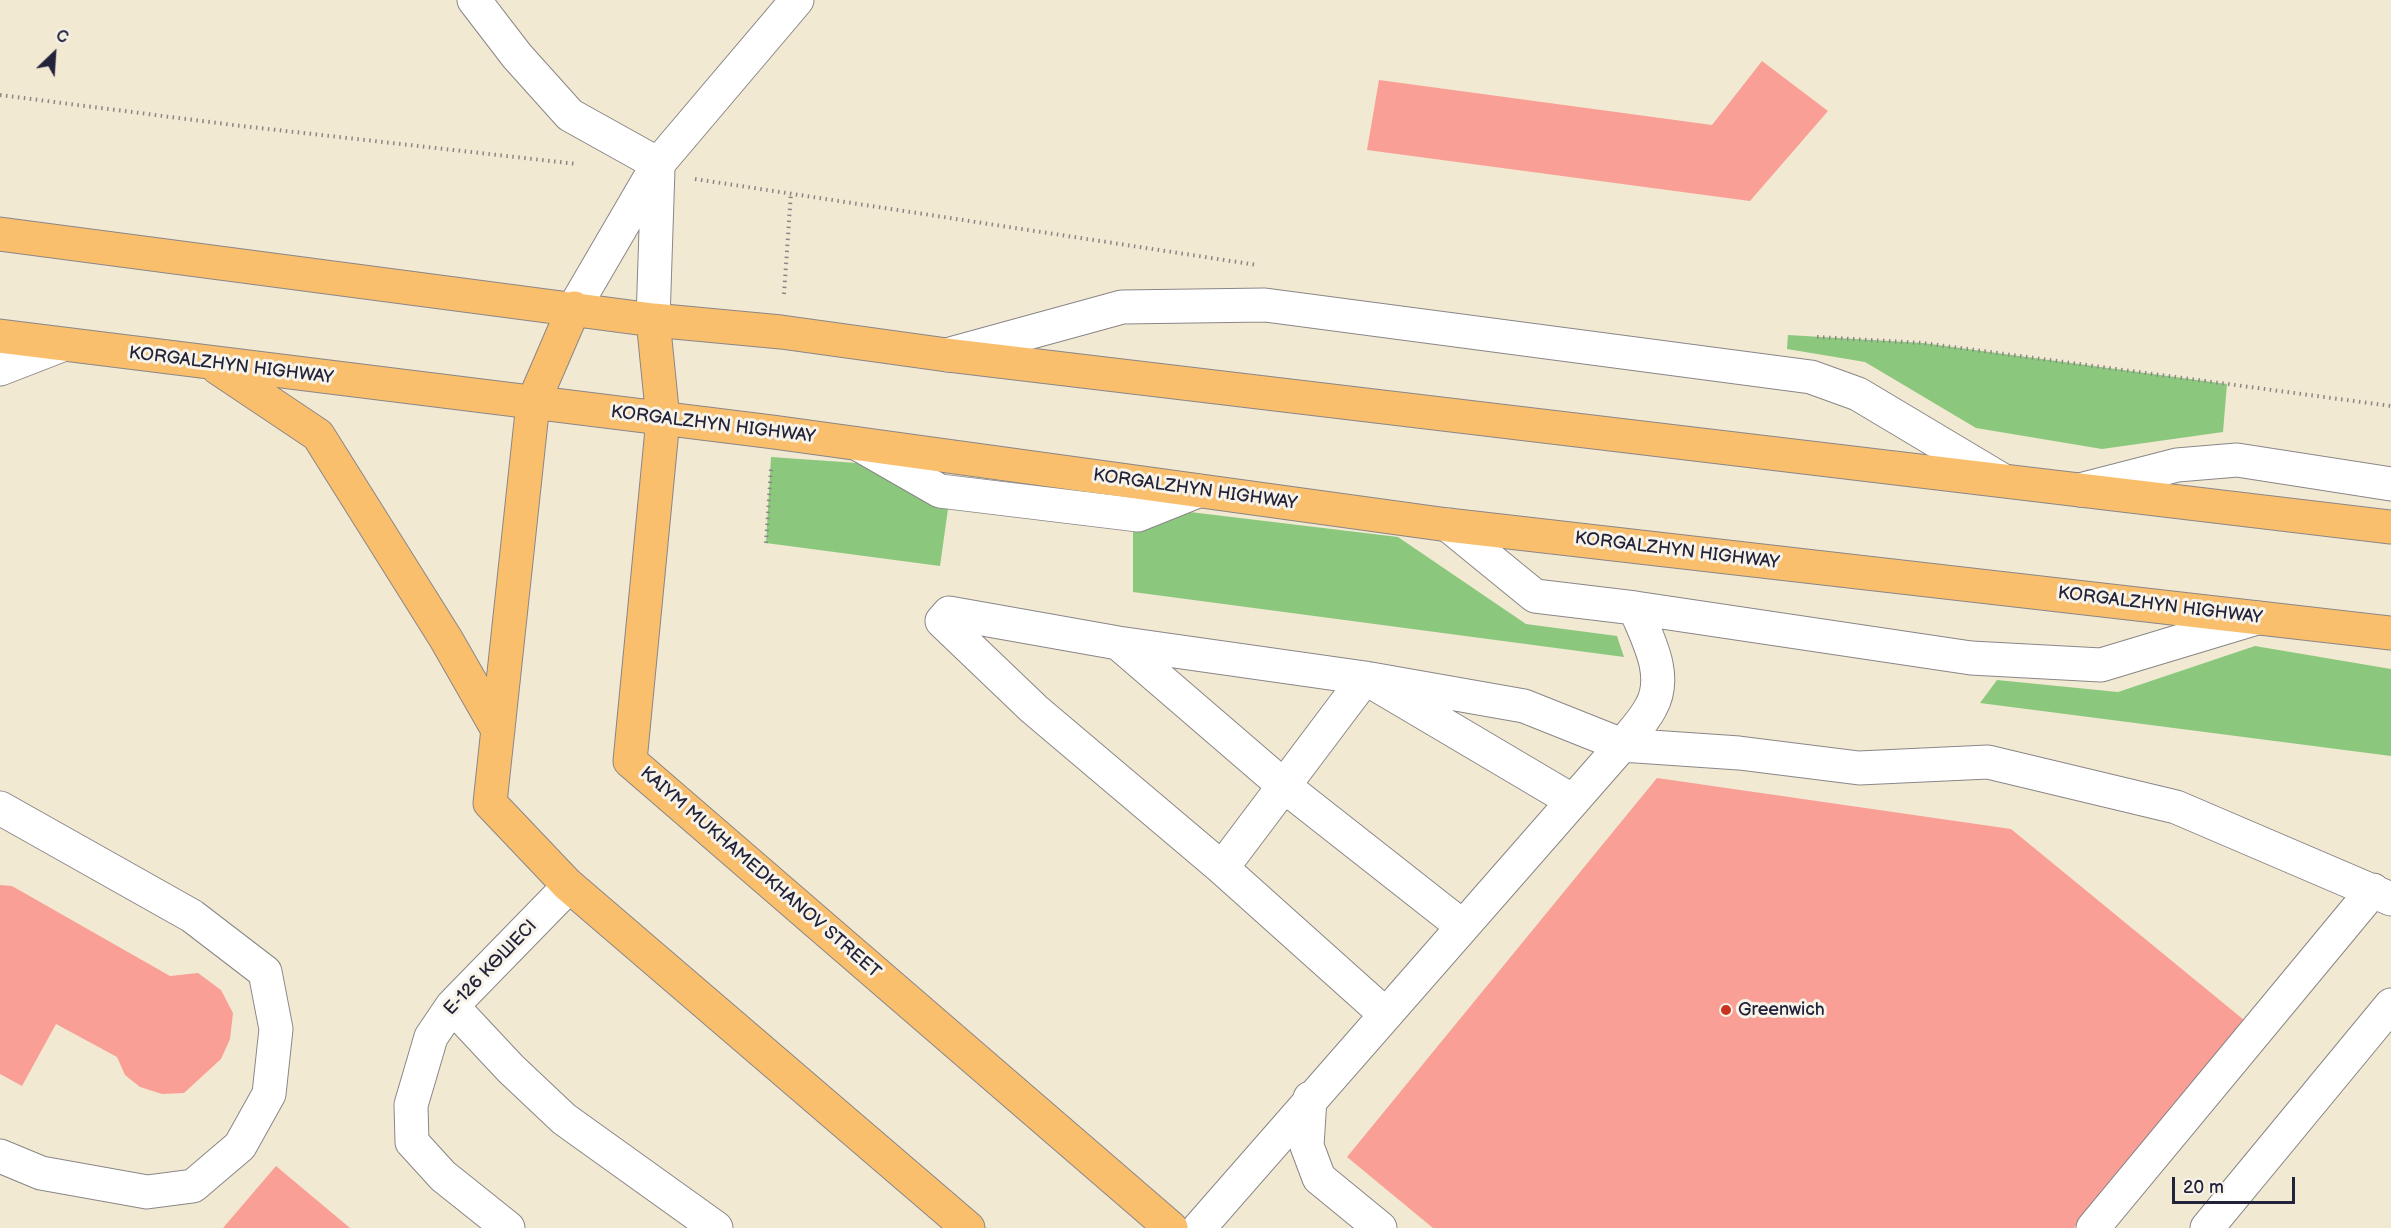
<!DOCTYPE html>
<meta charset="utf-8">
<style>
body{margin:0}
#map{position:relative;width:2391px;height:1228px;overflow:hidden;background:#f2e9d3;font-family:"Balsamiq Sans",sans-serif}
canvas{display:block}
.north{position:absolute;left:24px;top:24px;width:60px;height:60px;-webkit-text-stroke:4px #f7f3e8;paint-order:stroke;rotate:25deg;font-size:16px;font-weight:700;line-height:24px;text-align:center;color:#22223b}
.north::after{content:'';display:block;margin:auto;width:21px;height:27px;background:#22223b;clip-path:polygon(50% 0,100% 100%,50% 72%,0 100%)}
.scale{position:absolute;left:2172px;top:1177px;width:123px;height:27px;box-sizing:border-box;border:3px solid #22223b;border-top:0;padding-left:8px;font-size:18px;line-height:21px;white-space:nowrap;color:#22223b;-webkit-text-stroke:4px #f7f3e8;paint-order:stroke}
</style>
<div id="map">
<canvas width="2391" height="1228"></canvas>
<div class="north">С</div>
<div class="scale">20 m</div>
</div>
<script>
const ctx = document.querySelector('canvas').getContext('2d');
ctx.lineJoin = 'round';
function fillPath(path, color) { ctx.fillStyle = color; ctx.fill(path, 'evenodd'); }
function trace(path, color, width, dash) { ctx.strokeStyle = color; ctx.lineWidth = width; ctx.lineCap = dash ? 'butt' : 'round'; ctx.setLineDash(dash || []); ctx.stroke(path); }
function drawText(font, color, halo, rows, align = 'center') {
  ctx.font = font + ' "Balsamiq Sans",sans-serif'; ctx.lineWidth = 6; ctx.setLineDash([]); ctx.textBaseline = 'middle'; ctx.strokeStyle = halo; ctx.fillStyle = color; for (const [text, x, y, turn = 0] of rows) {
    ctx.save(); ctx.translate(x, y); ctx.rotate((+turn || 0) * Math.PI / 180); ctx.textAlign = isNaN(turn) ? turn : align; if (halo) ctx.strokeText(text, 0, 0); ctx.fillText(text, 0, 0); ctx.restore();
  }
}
const green = new Path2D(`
 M1788 335 1923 343 2227 384 2223 432 2102 449 1976 428 1865 362 1787 349Z
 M771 457 857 463 948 509 940 566 766 543Z
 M1190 512 1398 537 1526 624 1617 636 1624 657 1133 592V532Z
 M2255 646 2391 669V756L1980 703 1997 680 2118 692Z`);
const building = new Path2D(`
 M1762 61 1828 111 1750 201 1367 150 1379 80 1712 125Z
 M1657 778 2011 829 2244 1020 2074 1228H1433L1347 1157Z
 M0 885 12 886 170 976 198 973 221 990 233 1013 230 1039 221 1059 184 1093 162 1094 140 1087 125 1075 117 1057 56 1024 22 1086 0 1074Z
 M276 1166 350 1228H223Z`);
const path = new Path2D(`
 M0 95 233 125 577 164
 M695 179 1257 265
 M784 294 791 193
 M1817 337 1923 343 2391 406
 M766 543 771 469`);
const minor = new Path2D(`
 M474 0 517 56 570 115 658 164
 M574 308 658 164 797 0
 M653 320 658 169
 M947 355 1122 307 1265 305 1811 377 1858 394 2002 480
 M0 369 62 345
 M858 444 940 491 1138 515 1198 491
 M2080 490 2177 465 2237 460 2391 484
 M1448 525 1535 596 1635 608 1971 658 2101 665 2257 618
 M1118 643 1284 786 1462 926
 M0 808 192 916 265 972 276 1029 269 1094 240 1146 193 1186 147 1192 41 1173 0 1156
 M1222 868 1365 678 1573 801
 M452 1006 511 1069 564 1119 716 1228
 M1385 1014 1222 868 1034 709 942 621 949 613 1118 643 1365 678 1524 706 1622 745 1739 753 1859 768 1988 762 2176 807 2391 899
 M1310 1098 1307 1146 1319 1178 1380 1228
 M508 1228 443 1176 412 1142 411 1105 431 1037 452 1006 569 886
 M1199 1228 1622 745C1632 733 1644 721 1651 707 1669 675 1647 638 1635 608
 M2093 1228 2373 890
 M2207 1228 2391 1005`);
const major = new Path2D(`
 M0 234 653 320 781 332 947 355 2391 527
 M574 308 533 403 490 803 567 884 968 1228
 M653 320 663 419 630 761 1171 1228
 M0 336 773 432 1448 525 2391 633
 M218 368 318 435 446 639 498 730`);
const markers = [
 [1726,1010,6,"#c8321e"]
];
const streetNames = [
 ["KORGALZHYN HIGHWAY",231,366,7],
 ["KORGALZHYN HIGHWAY",713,425,7],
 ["KORGALZHYN HIGHWAY",1195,490,8],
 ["KORGALZHYN HIGHWAY",1677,551,7],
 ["KORGALZHYN HIGHWAY",2160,606,7],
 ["KAIYM MUKHAMEDKHANOV STREET",760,873,41],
 ["Е-126 КӨШЕСІ",491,968,-46]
];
const poiNames = [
 ["Greenwich",1738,1010]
];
fillPath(green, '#8bc87d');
fillPath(building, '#f99f96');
trace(minor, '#8a8687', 35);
trace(major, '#8a8687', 35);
trace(path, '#8a8687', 4, [1.5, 4.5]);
trace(minor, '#fff', 33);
trace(major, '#f9bf6d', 33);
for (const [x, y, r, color] of markers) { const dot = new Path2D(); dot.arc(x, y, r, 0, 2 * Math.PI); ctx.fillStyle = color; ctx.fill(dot); trace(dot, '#f7f3e8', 2); }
drawText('18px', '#22223b', '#f7f3e8', streetNames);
drawText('18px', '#22223b', '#f7f3e8', poiNames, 'left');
</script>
